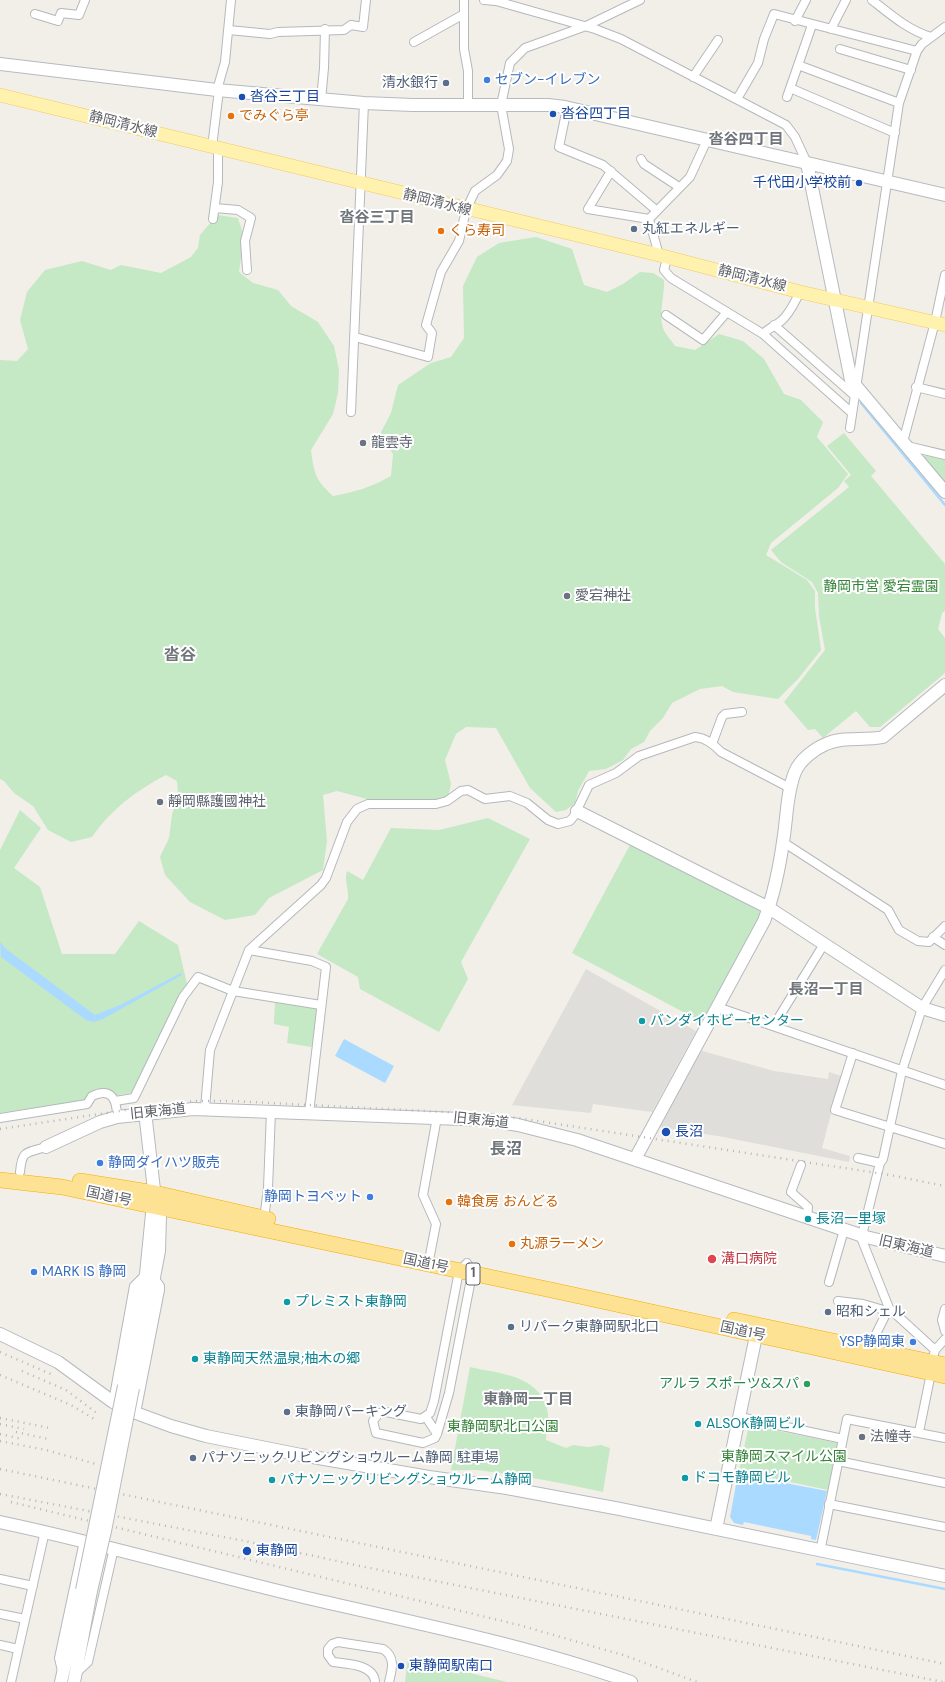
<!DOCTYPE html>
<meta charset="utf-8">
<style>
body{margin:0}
canvas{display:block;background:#f1efe8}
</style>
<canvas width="945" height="1682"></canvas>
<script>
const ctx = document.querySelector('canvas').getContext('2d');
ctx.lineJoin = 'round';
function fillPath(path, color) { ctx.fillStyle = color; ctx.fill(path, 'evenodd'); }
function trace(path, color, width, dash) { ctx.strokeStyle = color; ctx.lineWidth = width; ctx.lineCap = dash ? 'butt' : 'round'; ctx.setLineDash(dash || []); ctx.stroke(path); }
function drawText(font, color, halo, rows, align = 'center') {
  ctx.font = font + ' "DM Sans","Noto Sans JP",sans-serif'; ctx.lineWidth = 4; ctx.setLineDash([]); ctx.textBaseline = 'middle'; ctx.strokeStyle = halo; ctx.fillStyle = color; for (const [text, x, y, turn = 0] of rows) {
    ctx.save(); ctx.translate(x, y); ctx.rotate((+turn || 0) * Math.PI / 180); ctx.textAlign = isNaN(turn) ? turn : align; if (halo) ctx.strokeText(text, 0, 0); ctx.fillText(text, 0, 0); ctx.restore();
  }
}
const industrial = new Path2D(`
 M586 969 696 1031 652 1112 593 1104 591 1113 512 1105Z
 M699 1050 774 1071 828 1079 829 1072 841 1076 822 1148 850 1156 849 1162 718 1136 657 1127Z`);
const green = new Path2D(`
 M217 215 238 218 244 237 239 272 253 283 278 290 291 306 318 322 334 346 339 370 338 393 333 414 311 450C314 473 315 480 333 496 355 492 372 487 391 476L393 454 380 434 391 413 398 385 431 363 451 357 464 338 463 286 477 257 499 243 536 237 572 249 584 285 607 292 623 284 640 272 653 273 664 280C665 295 658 313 663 328 665 334 672 341 675 346L695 350 719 334 743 341 764 359 784 394 801 400 823 422 817 437 848 474 838 488 771 543 766 555 807 580 815 591V608L821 650 798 679 778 699 733 692 722 686 700 689 672 703 663 718 650 731 644 742 631 749 623 760 606 769 589 771 578 791 575 803 566 810 556 812 530 788 496 728 466 727 456 734 445 760 451 784 447 801 382 803 337 791 323 795 327 841 323 870 269 898 255 915 225 920 190 902 165 875 160 857 169 838 172 815 178 794 177 781 166 775C137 790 110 810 92 837L71 842 48 830 33 806 14 793 4 781 0 779V360L17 361 28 349 20 320 27 292 45 270 82 261 111 270 121 265 161 273 191 257 198 248 200 235Z
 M844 433 876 471 871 476 945 564V611L942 613 938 629 945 638V673L880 727H870L856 711 823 738 815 729 808 730 784 702 825 650 819 616 818 593 812 582 781 562 771 550 849 487 844 481 851 475 827 446Z
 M926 454 945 459V482L924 457Z
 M20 810 41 828 14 868 40 887 62 954H115L139 921 178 945 187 984 131 1093 0 1113V850Z
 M488 818 530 839 461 962 468 979 439 1032 360 989 358 977 317 954 348 899C349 889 344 881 347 871L363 880 391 828 439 830Z
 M631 843 763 913 704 1023 572 953Z
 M275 1001 316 1007 318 1010 314 1044 311 1047 287 1043 289 1027 274 1024Z
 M470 1367C499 1374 538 1374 547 1409 550 1418 546 1431 546 1440L566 1448 573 1445 588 1447 601 1445 610 1448 603 1492C564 1483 525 1476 485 1471 474 1469 462 1471 451 1470Z
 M749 1425 837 1443 828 1490 739 1471Z
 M408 1658 507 1682H405Z`);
const water = new Path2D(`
 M0 942 6 949 95 1015 120 1005 181 973 182 975 101 1020 93 1022 86 1020 1 957Z
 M344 1039 394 1066 385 1083 335 1056Z
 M738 1474 827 1491 816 1540 811 1539V1536L744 1522 743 1525 734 1523 730 1517Z`);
const stream = new Path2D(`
 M861 403 945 505
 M817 1564 945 1589`);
const street = new Path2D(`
 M464 0V49L468 71V105
 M484 0 496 1 595 29 621 39 786 125 795 137 807 163
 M872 0C891 15 908 30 931 37
 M35 14 58 21 61 13 79 15 85 0
 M795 21 806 0
 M831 29 846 0
 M229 30 270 34 278 32 344 30 351 25 363 27 366 0
 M414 42 464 14
 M840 49 911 70
 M798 65 899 103
 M693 77 718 40
 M790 88 895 133
 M217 90 225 62 231 0
 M787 97 812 25
 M737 99 758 63 764 39 774 14 917 51
 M321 100 324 68 325 29
 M567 108 559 147 603 165 656 210
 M212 147 219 90
 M641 159 644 164 679 187
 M611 171 588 209 649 219
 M215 208 238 210 251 218 245 241 247 270
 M213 219 218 182V149
 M659 255 649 219 690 177 707 140
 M667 258 664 270 671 278 763 334 852 413
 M666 315 703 340 727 312
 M774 325 855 396
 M763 334C769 328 775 326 781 321 790 314 795 301 800 292
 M355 337 428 357 432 333 426 325 441 272 459 241 466 210 475 191 497 175 507 161 509 149 501 105 510 63 525 48 586 26 640 0
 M916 387 945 394
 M351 412 364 103
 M850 428 899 103 917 51 922 44 945 27
 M903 442 935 322 945 275
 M907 446 945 455
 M712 744 722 717 725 714 742 712
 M783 842 888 910 899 930 918 941 929 942 945 926
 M933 937 945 945
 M249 950 312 961 326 967 309 1113
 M717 1007 945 1085
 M774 1025 824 944
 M853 1053 835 1110 945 1144
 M115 1101 134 1098 183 997 198 977 233 991 321 1005
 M205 1108 210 1050 249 950 321 885 326 878 347 822 357 809 368 804H436L447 801 461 791 468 790 485 799 510 796 527 803 548 820 558 824 570 821 574 816 589 785 616 773 639 756 695 737C706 738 713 744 721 752L790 788
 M0 1118 87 1104 92 1096C111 1087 117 1099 117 1117
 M858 1158 880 1163 883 1159 902 1071 922 1008 945 970
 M801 1165 791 1192 808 1207 807 1217
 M20 1172C22 1150 26 1153 46 1147
 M264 1219 268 1188 271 1111
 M860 1235 889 1308 935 1350 932 1362
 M862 1235 880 1163
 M430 1255 436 1224 423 1195 437 1117
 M467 1263 472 1274 449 1393 437 1434 435 1438 423 1443 376 1433 373 1421 379 1413 386 1412 421 1419 430 1413 434 1401 459 1271Z
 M829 1282 844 1230
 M838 1301 863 1304 887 1311
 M945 1309 942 1320 945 1331
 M869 1348 889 1308
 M935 1350 945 1339
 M113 1402 134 1286 146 1274
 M136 1413 160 1290V1286L154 1278
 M426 1417 437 1434
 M740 1417 843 1439
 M919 1432 931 1373
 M838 1461 945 1483
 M829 1504 945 1527
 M820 1552 847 1419 945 1438
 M0 1579 33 1586
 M0 1614 25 1619
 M0 1645 18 1649
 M62 1671 59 1658 84 1541
 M76 1673 88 1662 114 1548
 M11 1682 45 1531
 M375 1682C374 1664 346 1664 333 1662L328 1655V1649L332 1644 338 1642 383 1649C396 1657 392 1670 389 1682`);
const secondary = new Path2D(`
 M0 64 217 90 364 103 413 105H548L565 107 945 195
 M807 163 851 380 945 492
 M577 811 769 908 922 1008 945 1015
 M46 1147 100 1122 117 1117 193 1109 488 1120 518 1125 577 1140 866 1237 945 1256
 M635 1159 764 921C775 892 780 865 784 835 787 814 787 792 795 772 800 760 814 749 826 744 843 736 864 741 883 737L945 685
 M0 1334 58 1362 113 1402 136 1413 171 1426 206 1436 301 1455 429 1477 507 1488 620 1509 945 1576
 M124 1386 146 1274 152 1214 156 1207
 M133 1388 159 1251 160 1216 156 1207 145 1112
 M0 1522C100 1543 199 1572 299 1596 410 1622 523 1644 631 1682
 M716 1529 758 1326
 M61 1682 82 1590
 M74 1682 91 1591`);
const primary = new Path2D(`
 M0 95 659 255 800 292 945 325`);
const highway = new Path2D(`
 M0 1180 62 1187 556 1291 945 1376
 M80 1181 155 1193 268 1219
 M734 1320 945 1365`);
const rail = new Path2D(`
 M0 1129 166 1104 196 1101H232L446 1112 518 1118 890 1175 945 1186
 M0 1352 53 1375
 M22 1371 66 1390 98 1414
 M0 1375 71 1405 96 1420
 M0 1418 50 1428
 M0 1424 24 1429
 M16 1432 48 1439
 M0 1434 22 1439
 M0 1441 46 1450 96 1464
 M0 1469 945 1664
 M0 1494 250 1542 360 1566 943 1682
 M11 1502 519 1625 623 1655 697 1682`);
const secondaryBridge = new Path2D(`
 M82 1590 124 1386
 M91 1591 105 1531 133 1388`);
const markers = [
 [487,80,4,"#3f7fe0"],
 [446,83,4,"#5c6f8a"],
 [242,97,4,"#1a4fb4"],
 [553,114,4,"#1a4fb4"],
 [231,116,4,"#e8710a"],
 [859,183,4,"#1a4fb4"],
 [634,229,4,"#5c6f8a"],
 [441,231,4,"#e8710a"],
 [363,443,4,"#6b7280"],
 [567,596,4,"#6b7280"],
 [160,802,4,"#6b7280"],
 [642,1021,4,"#0f9aa8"],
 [666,1132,5,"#1a4fb4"],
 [100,1163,4,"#3f7fe0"],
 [370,1197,4,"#3f7fe0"],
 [449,1202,4,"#e8710a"],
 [808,1219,4,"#0f9aa8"],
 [512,1244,4,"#e8710a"],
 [712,1259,5,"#e0444e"],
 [34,1272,4,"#3f7fe0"],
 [287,1302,4,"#0f9aa8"],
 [828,1312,4,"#5c6f8a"],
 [511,1327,4,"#5c6f8a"],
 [913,1342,4,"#3f7fe0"],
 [195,1359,4,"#0f9aa8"],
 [807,1384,4,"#2e9e5b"],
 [287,1412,4,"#5c6f8a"],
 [698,1424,4,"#0f9aa8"],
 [862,1437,4,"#6b7280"],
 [193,1458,4,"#5c6f8a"],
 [685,1478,4,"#0f9aa8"],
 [272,1480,4,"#0f9aa8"],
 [247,1551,5,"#1a4fb4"],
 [401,1666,4,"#1a4fb4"]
];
const shields = [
 [473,1274,14]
];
const shieldNames = [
 ["1",473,1274]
];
const shopNames = [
 ["セブン-イレブン",495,80],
 ["静岡ダイハツ販売",108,1163],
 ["静岡トヨペット",362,1197,"right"],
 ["MARK IS 静岡",42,1272],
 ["YSP静岡東",905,1342,"right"]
];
const serviceNames = [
 ["清水銀行",438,83,"right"],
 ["丸紅エネルギー",642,229],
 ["昭和シェル",836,1312],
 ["リパーク東静岡駅北口",519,1327],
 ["東静岡パーキング",295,1412],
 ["パナソニックリビングショウルーム静岡 駐車場",201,1458]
];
const transitNames = [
 ["沓谷三丁目",250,97],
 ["沓谷四丁目",561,114],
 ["千代田小学校前",851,183,"right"],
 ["長沼",675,1132],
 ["東静岡",256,1551],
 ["東静岡駅南口",409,1666]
];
const foodNames = [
 ["でみぐら亭",239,116],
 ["くら寿司",449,231],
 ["韓食房 おんどる",457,1202],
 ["丸源ラーメン",520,1244]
];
const streetNames = [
 ["静岡清水線",123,125,14],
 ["静岡清水線",437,203,14],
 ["静岡清水線",752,279,14],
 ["旧東海道",158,1112,-6],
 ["旧東海道",481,1121,6],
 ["国道1号",109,1197,12],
 ["旧東海道",906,1247,13],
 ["国道1号",426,1264,12],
 ["国道1号",743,1332,12]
];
const worshipNames = [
 ["龍雲寺",371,443],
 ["愛宕神社",575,596],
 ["靜岡縣護國神社",168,802],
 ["法幢寺",870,1437]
];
const parkNames = [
 ["静岡市営 愛宕霊園",881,587],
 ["東静岡駅北口公園",503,1427],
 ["東静岡スマイル公園",784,1457]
];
const cultureNames = [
 ["バンダイホビーセンター",650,1021],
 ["長沼一里塚",816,1219],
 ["プレミスト東静岡",295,1302],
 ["東静岡天然温泉;柚木の郷",203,1359],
 ["ALSOK静岡ビル",706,1424],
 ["ドコモ静岡ビル",693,1478],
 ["パナソニックリビングショウルーム静岡",280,1480]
];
const healthNames = [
 ["溝口病院",721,1259]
];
const leisureNames = [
 ["アルラ スポーツ&スパ",799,1384]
];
const neighbourhoodNames = [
 ["沓谷四丁目",746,140],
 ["沓谷三丁目",377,218],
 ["長沼一丁目",826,990],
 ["東静岡一丁目",528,1400]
];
const quarterNames = [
 ["沓谷",180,656],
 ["長沼",506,1150]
];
fillPath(industrial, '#e0deda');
fillPath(green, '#c5e8c5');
fillPath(water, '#aadaff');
trace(stream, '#aadaff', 2.5);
trace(street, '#b5b8bc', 10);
trace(secondary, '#b6babf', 14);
trace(primary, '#f2c960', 14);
trace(highway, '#f9ab00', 16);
trace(street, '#fff', 8);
trace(secondary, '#fff', 12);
trace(primary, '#fff2af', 13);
trace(highway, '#fde293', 15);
trace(rail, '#b6b7b8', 2.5, [1, 5]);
trace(secondaryBridge, '#b6babf', 14, []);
trace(secondaryBridge, '#fff', 12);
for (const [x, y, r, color] of markers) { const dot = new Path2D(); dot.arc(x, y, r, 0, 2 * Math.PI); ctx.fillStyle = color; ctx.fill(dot); trace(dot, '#fff', 1.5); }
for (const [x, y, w] of shields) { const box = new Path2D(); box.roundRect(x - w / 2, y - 11, w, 22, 3); ctx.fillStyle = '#fff'; ctx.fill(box); trace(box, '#5f6368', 1); }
drawText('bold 13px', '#5f6368', null, shieldNames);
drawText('14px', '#366cbe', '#fff', shopNames, 'left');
drawText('14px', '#4e5e75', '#fff', serviceNames, 'left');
drawText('14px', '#164399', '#fff', transitNames, 'left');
drawText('14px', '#c56008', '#fff', foodNames, 'left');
drawText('14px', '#5f6368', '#fff', streetNames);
drawText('14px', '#5b616d', '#fff', worshipNames, 'left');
drawText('14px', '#348238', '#fff', parkNames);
drawText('14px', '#0d838f', '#fff', cultureNames, 'left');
drawText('14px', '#be3a42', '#fff', healthNames, 'left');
drawText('14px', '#27864d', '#fff', leisureNames, 'right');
drawText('bold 15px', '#70757a', '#fff', neighbourhoodNames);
drawText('bold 16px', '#70757a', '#fff', quarterNames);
</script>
